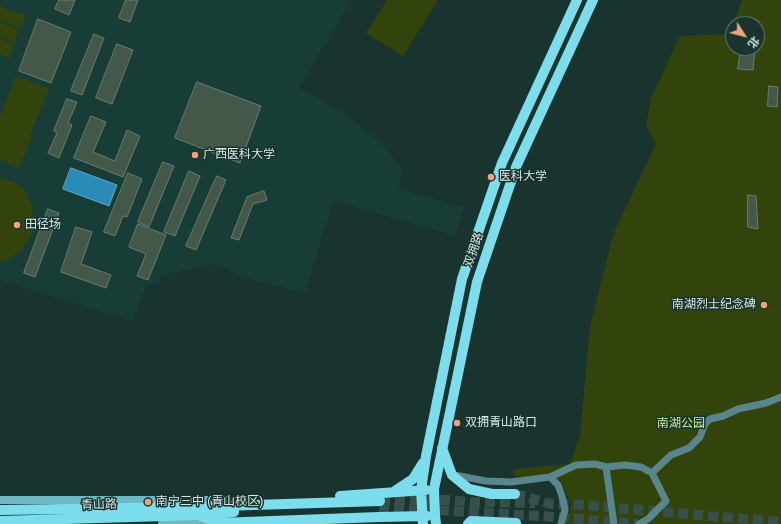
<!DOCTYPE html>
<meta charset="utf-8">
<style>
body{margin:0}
#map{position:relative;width:781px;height:524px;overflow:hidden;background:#19342f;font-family:Helvetica,"Noto Sans SC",sans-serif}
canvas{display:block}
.north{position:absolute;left:725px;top:16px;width:40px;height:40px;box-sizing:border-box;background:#19342f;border:1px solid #657c77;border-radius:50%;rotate:126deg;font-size:11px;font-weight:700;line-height:16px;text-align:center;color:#d8e8e4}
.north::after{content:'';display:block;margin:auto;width:14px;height:18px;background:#f1a17d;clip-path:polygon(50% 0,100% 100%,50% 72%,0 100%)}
</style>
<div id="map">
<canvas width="781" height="524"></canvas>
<div class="north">北</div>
</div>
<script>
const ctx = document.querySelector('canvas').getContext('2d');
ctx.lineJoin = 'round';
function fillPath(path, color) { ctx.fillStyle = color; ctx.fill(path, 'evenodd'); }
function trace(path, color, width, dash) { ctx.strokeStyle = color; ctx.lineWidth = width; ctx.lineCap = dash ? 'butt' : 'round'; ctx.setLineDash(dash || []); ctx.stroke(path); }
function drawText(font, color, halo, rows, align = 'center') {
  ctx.font = font + ' Helvetica,"Noto Sans SC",sans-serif'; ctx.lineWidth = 3; ctx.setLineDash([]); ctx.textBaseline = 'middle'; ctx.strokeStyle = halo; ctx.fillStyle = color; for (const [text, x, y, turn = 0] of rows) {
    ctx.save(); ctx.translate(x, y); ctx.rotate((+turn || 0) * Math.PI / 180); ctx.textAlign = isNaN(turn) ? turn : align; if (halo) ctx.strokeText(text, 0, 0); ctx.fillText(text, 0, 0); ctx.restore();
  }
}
const built = new Path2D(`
 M0 0H352L299 87 342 112 378 140 403 170 398 189 464 207 456 236 333 201 305 293 241 277 218 264 162 275 157 286 147 283 133 321 88 308 0 280Z`);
const green = new Path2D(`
 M387 0H438L403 56 366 33Z
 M742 0H781V524H567L571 504 561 481 514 476 513 469 570 464 580 435 590 327 614 232 656 144 646 126 651 98 680 36 728 34 739 9ZM733 24H757V48H733Z
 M0 6 25 16 20 29 0 20Z
 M0 22 19 30 14 43 0 37Z
 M0 39 14 45 9 58 0 54Z
 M16 76 49 89 30 135 32 136 19 168 0 160V117Z
 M0 177C6 180 15 182 20 186 32 195 36 218 32 232 28 245 14 260 0 262Z`);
const water = new Path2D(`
 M71 168 117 185 109 206 63 189Z`);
const building = new Path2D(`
 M59 0H75L69 15 55 9Z
 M126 0H138L130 22 119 18Z
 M38 19 71 32 51 83 19 71Z
 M94 34 104 38 82 95 71 91Z
 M117 44 133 50 112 104 96 98Z
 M741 48H755L753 70 738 69Z
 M197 82 261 106 240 163 175 138Z
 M769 86 778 87 777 107 768 106Z
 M67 99 77 102 68 123 72 125 59 158 48 153 57 133 54 131Z
 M91 116 106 122 93 152 115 161 127 130 140 136 123 177 74 158Z
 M163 162 174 166 149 227 138 222Z
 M189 171 200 176 175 236 164 232Z
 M128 173 142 179 127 217 123 216 115 236 104 232Z
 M217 176 226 180 196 250 186 246Z
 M264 191 267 200 253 204 239 240 231 238 247 197Z
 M748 195 756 196 758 229 748 227Z
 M48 209 59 213 35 277 24 273Z
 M138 224 166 235 148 280 137 276 146 254 129 247Z
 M76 227 92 232 81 264 111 275 106 288 61 272Z`);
const primaryTunnel = new Path2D(`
 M515 494 551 504H571L781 522
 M380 501 447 500 471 502 535 503
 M379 507 543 516 638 524`);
const street = new Path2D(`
 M606 467 614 524
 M454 475 486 481 511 482 550 477 558 485 562 496 565 510 561 524
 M550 477 576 465 595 464 606 467 625 465 641 467 652 473 671 455 689 448 700 437 705 424 710 419 723 416 738 409 766 403 781 397
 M639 524 648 519 666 501 652 473`);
const secondary = new Path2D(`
 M0 500H227
 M162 524 198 522 215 523`);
const primary = new Path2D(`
 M442 448 452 475 469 489 492 494H515
 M395 491 413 479 423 463
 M340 496 426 490
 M0 510 191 507 380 501
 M201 516 219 523 379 517 427 516
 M0 521 198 515 234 512
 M423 524 421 490 426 456 462 279 502 163 577 0
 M436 524 435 515 434 489 477 282 516 167 593 0
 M468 524 471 521 516 523`);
const markers = [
 [195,155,4,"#f1a17d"],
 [491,177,4,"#f1a17d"],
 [17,225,4,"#f1a17d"],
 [764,305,4,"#f1a17d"],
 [457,423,4,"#f1a17d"],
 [148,502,4,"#f1a17d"]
];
const poiNames = [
 ["广西医科大学",203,155],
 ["医科大学",499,177],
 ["田径场",25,225],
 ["南湖烈士纪念碑",756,305,"right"],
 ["双拥青山路口",465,423],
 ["南宁三中 (青山校区)",156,502]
];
const streetNames = [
 ["双拥路",474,250,-71],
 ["青山路",99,505,-2]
];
const parkNames = [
 ["南湖公园",681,424]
];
fillPath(built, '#173d36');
fillPath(green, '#32440b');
fillPath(water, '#2a8bb9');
trace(water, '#5ea7c6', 1);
fillPath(building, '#445849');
trace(building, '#687e6e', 1);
trace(primaryTunnel, '#364f4a', 10, [10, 5]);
trace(street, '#59868c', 7);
trace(secondary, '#6db8c2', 8);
trace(primary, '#7cdeec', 10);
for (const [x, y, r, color] of markers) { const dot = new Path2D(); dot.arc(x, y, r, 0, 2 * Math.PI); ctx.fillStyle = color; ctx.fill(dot); trace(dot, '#19342f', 1.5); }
drawText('12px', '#d8e8e4', '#19342f', poiNames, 'left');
drawText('12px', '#d8e8e4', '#19342f', streetNames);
drawText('12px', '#caf287', '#19342f', parkNames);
</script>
